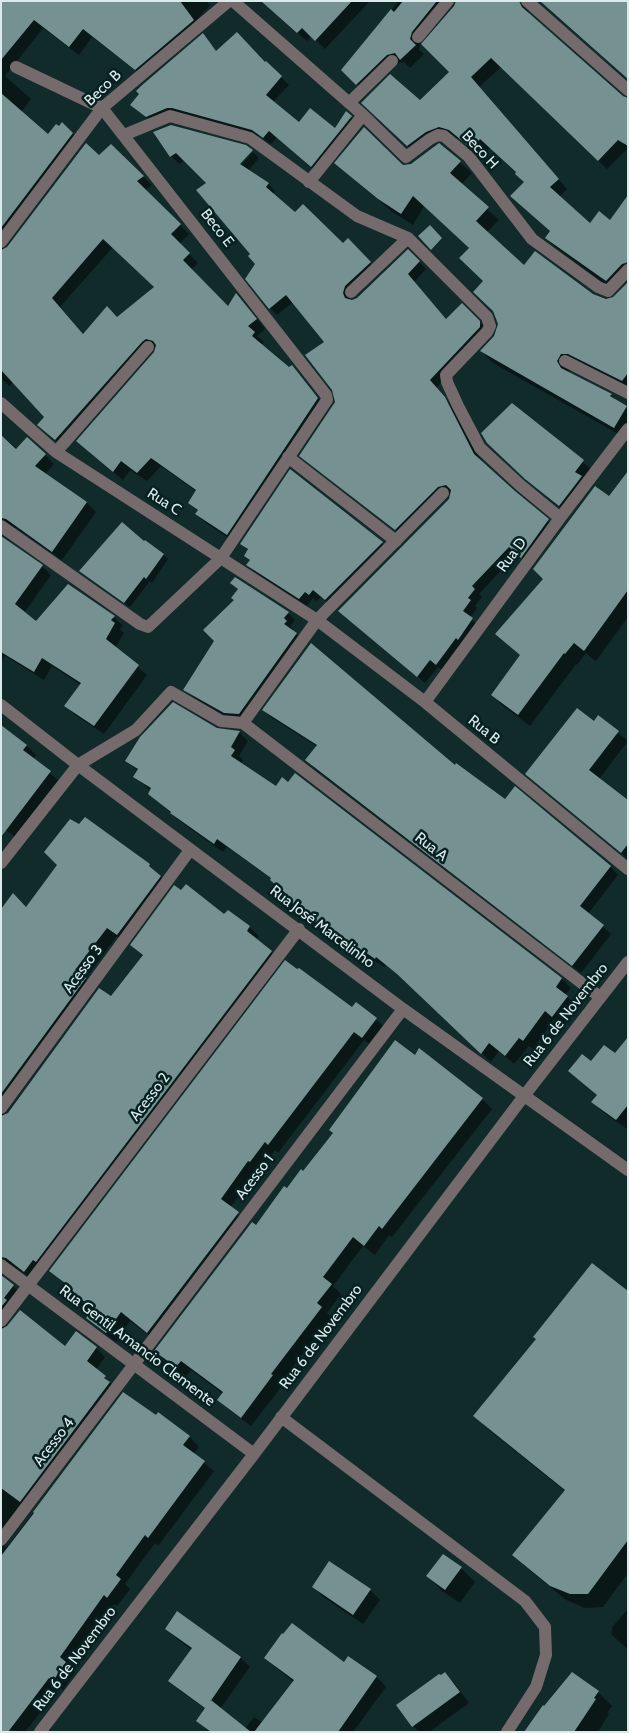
<!DOCTYPE html>
<meta charset="utf-8">
<style>
body{margin:0}
#map{position:relative;width:629px;height:1733px;overflow:hidden;background:#112b2b;font-family:Cabin,sans-serif}
canvas{display:block}
.frame{position:absolute;inset:0;border:2px solid #dbeaea;pointer-events:none}
</style>
<div id="map">
<canvas width="629" height="1733"></canvas>
<div class="frame"></div>
</div>
<script>
const ctx = document.querySelector('canvas').getContext('2d');
ctx.lineJoin = 'round';
function fillPath(path, color) { ctx.fillStyle = color; ctx.fill(path, 'evenodd'); }
function trace(path, color, width, dash) { ctx.strokeStyle = color; ctx.lineWidth = width; ctx.lineCap = dash ? 'butt' : 'round'; ctx.setLineDash(dash || []); ctx.stroke(path); }
function drawText(font, color, halo, rows, align = 'center') {
  ctx.font = font + ' Cabin,sans-serif'; ctx.lineWidth = 5; ctx.setLineDash([]); ctx.textBaseline = 'middle'; ctx.strokeStyle = halo; ctx.fillStyle = color; for (const [text, x, y, turn = 0] of rows) {
    ctx.save(); ctx.translate(x, y); ctx.rotate((+turn || 0) * Math.PI / 180); ctx.textAlign = isNaN(turn) ? turn : align; if (halo) ctx.strokeText(text, 0, 0); ctx.fillText(text, 0, 0); ctx.restore();
  }
}
const shadow = new Path2D(`
 M1 1H206L210 5 145 78 92 37 79 55 43 28 5 76 31 99 21 112 48 135 72 133 82 143 3 247V250L8 248 111 146 152 185 145 190 189 234 179 244 198 263 191 270 228 308 236 295 245 304 265 329 257 336 264 342 261 345 289 369 292 367 327 408 236 543 206 523 196 514 198 511 189 502 197 492 161 466 147 481 130 470 123 480 87 450 155 353 157 347 151 351 65 449 48 434 46 417 14 382 9 386 1 378ZM113 247 156 287 117 318 84 335 60 307Z
 M276 1H370L325 49 312 36 307 41 279 17Z
 M399 1H456L451 4 421 41 419 50 424 54 410 68 404 62 396 64 365 93 343 70Z
 M519 2 528 11 530 16 622 97 628 99V148L607 169 501 67 479 87 567 189 559 197 628 269 612 289 555 247 546 238 551 232 520 205 525 183 518 172 490 147 482 157 460 139 449 136 436 141 417 155 363 103 420 102 451 72 456 6Z
 M203 35 217 52 266 63 289 85 273 102 299 124 335 130 346 113 358 124 318 174 277 137 271 144 261 137 180 115 154 124 132 105Z
 M155 132 252 151 235 168 237 170 253 152 259 158 248 171 268 184 275 191 273 195 296 214 343 244 348 240 377 270 350 297V300L357 299 408 251 426 269 414 282 447 320 462 305 487 330V335L436 388 452 406 481 461 555 528 529 564 517 553 479 594 482 597 475 606 477 608 470 618 479 627 444 671 438 667 425 683 347 618 450 499 451 493 445 494 403 536 308 463 336 402 325 343 293 302 277 315 270 308 247 279 257 264 208 183 184 160 179 164 171 156Z
 M439 145 472 173 461 185 499 220 487 232 524 267 609 300 615 298 628 283V388L571 365 568 373 611 395 628 410V435H620L493 363 481 351 495 337 499 324 485 282 470 249 424 206 413 225 391 211 336 163 403 166 411 165Z
 M512 404 592 470 568 514 536 487Z
 M1 435 18 449 45 455 54 464 45 474 87 503 96 512 62 560 16 528H6L1 536 3 539 42 566 51 575 24 613 36 622 114 617 123 626 120 629 124 633 115 648 147 675 104 734 75 715 66 706 81 685 52 666 44 680 5 656 2 661Z
 M291 471 390 550 333 607 321 597 317 601 313 598 307 606 255 572 248 565 251 561 245 556 249 551 242 544Z
 M628 472V617L596 661 586 653 577 665 576 664 530 726 503 706 492 695 521 656 544 579Z
 M145 543 164 555 168 559 152 583 150 581 130 607 81 571Z
 M239 590 288 613 295 620 290 626 293 629 292 631 304 641 246 721 232 720 192 696 185 689 215 641 235 601Z
 M264 710 456 767 505 801 610 866 618 875 588 914 611 934 581 973 315 769 307 760 318 747 272 718Z
 M598 717 628 741 599 779 628 802V859L527 774 594 722Z
 M1 728 27 746 36 755 33 759 59 781 17 838 3 828Z
 M217 729 239 732 248 741 239 756 243 760 241 764 276 787 289 784 295 775 562 979 571 988 565 995 577 1006 562 1025 554 1019 533 1049 529 1046 514 1064 499 1051 491 1062 407 982 386 965 384 967 374 960 370 965 345 947 293 903 272 879 227 847 223 852 181 822 149 794 151 791 135 777 138 771 126 760Z
 M149 865 170 886 127 944 117 936 85 979 95 988 4 1113 3 1118 8 1114 111 998 143 956 132 945 225 916 249 927 259 936 256 940 281 961 34 1280 13 1266 7 1267 2 1274 4 1279 23 1295 3 1330 65 1348H96L105 1357 96 1370 115 1387 3 1548 8 1546 124 1393 156 1416 158 1414 190 1437 199 1447 193 1454 214 1471 158 1546 155 1543 125 1584 130 1589 117 1606 114 1604 69 1666 75 1672 63 1690 60 1687 25 1732 10 1730 1 1732V911L26 908Z
 M356 1004 386 1028 372 1046 364 1040 278 1153 275 1150 260 1170 258 1169 230 1208 247 1223 157 1341 130 1321 116 1342 97 1327 87 1318 94 1309 82 1301 73 1292V1290L51 1271 352 1009Z
 M420 1050 482 1099 492 1109 392 1237 389 1235 375 1255 363 1246 333 1286 341 1294 327 1313 331 1317 280 1384 282 1386 251 1426 228 1409 219 1400 223 1394 191 1370 186 1376 165 1361 156 1351 287 1190 415 1056Z
 M628 1054V1127L627 1129 603 1112 593 1102 598 1096 570 1071 615 1055Z
 M628 1293V1573L603 1607 585 1608 566 1600 528 1569 513 1555 565 1491 489 1430 475 1416Z
 M461 1568 475 1582 460 1603 442 1591 428 1576Z
 M314 1587 370 1590 380 1600 363 1624 323 1597Z
 M628 1609V1650L611 1634 613 1626Z
 M178 1612 241 1658 250 1667 220 1709 245 1729 254 1717 263 1723 294 1682 275 1667 266 1658 344 1664 349 1657 377 1677 386 1687 353 1732H206L207 1730 198 1721 206 1709 179 1690 170 1681 192 1650 176 1638 167 1629Z
 M445 1674 455 1684 469 1703 429 1732H419L413 1726Z
 M598 1692 612 1706 607 1713 609 1714 598 1732H525Z`);
const building = new Path2D(`
 M1 1H180L194 20 135 70 83 29 69 47 34 20 1 60Z
 M261 1H352L315 41 302 28 297 33Z
 M403 1H437L412 32 410 39 416 45 400 60 395 53 387 55 356 85 341 70 391 9 394 12Z
 M456 1H519L522 7 623 96 628 98V146L618 140 598 161 491 58 471 77 559 179 550 187 590 223 599 211 610 220 628 195V262L622 264 606 281 545 238 550 231 510 196 524 182 515 174 516 172 480 139 472 149 449 130 439 127 426 132 407 146 361 103 390 74 420 100 449 72 421 44 454 6Z
 M540 1H628V79Z
 M237 32 265 62 266 61 282 76 266 95 299 122 310 108 335 128 346 111 352 116 311 167 269 131 263 138 252 130 172 108H167L146 117 130 105 139 94 136 91 141 86 203 33 216 51Z
 M1 93 48 134 56 124 59 126 62 122 73 133 1 228Z
 M171 125 246 145 253 150 240 164 269 183 266 187 295 212 303 204 343 243 348 238 371 262 345 286 343 293 345 298 352 300 357 298 408 249 420 261 408 274 446 319 462 303 480 321V327L430 380 445 397 474 454 515 491 549 519 521 558 509 547 472 586 475 589 468 598 471 600 463 611 473 618 458 640 456 638 436 665 430 660 417 677 338 611 449 499 451 490 446 485 438 487 395 530 299 456 335 402 332 390 305 355 324 342 286 295 269 309 245 279 255 264 248 256 250 254 196 190 206 183 176 153 170 157 153 132Z
 M364 127 403 165 411 164 439 143 461 161 450 173 489 207 476 221 524 265 535 251 593 294 606 299 613 297 628 282V373L622 381 568 354H561L557 361 561 368 612 394 610 396 627 406 614 428 480 351 494 336 498 324 493 311 473 292 483 281 459 258 469 248 413 196 401 214 378 199 334 163Z
 M86 143 99 155 111 144 144 176 137 181 181 224 171 234 190 253 183 260 228 306 236 293 257 319 248 326 255 332 252 336 289 367 292 365 318 398 227 535 195 514 198 510 188 503 196 490 151 458 137 473 121 461 113 472 76 441 154 352 156 345 153 341 146 339 142 342 55 440 37 425 44 417 1 370V250L7 247ZM103 239 154 287 117 317 107 306 83 334 52 298Z
 M430 225 442 238 431 250 418 236Z
 M512 403 584 460 575 472 582 476 559 506 525 479 487 443 481 433Z
 M1 435 16 449 27 437 46 454 35 466 87 502 52 552 6 519 1 518Z
 M290 469 383 542 325 600 313 590 309 595 305 592 299 599 246 565 250 560 244 556 248 549 240 544Z
 M628 471V590L584 651 574 643 565 654 564 653 518 715 491 695 520 655 495 634 543 579 533 569 595 486 609 496Z
 M122 522 144 541 145 540 164 554 146 579 144 577 124 603 79 571Z
 M1 536 43 565 15 604 36 621 68 584 115 616 111 620 115 623 106 639 139 665 94 726 64 706 81 683 42 658 34 672 1 652Z
 M235 577 289 612 284 618 287 621 284 624 297 633 239 714 224 713 183 690 214 641 203 630 234 600 231 598 238 589 230 583Z
 M311 643 455 765 456 763 505 799 515 786 611 866 580 906 604 925 572 966 305 760 317 745 262 710Z
 M173 702 217 728 240 731 231 747 235 750 231 756 276 786 282 777 288 782 295 773 562 978 556 987 568 996 552 1017 545 1011 523 1041 519 1038 505 1056 489 1043 481 1054 397 974 376 957 375 959 365 952 360 957 334 938 282 894 284 892 270 880 271 878 217 839 214 844 170 813 171 812 148 794 151 788 133 777 138 769 125 761 140 737Z
 M577 708 594 721 598 715 619 731 589 770 628 800V844L621 853 525 774Z
 M1 725 27 745 23 750 51 771 1 837Z
 M85 817 150 864 149 866 161 876 117 935 107 928 75 970 86 978 1 1094V909L13 893 26 907 57 865 44 852 70 819 79 824Z
 M186 884 224 914 228 910 250 926 247 931 272 951 36 1262 33 1260 24 1272 6 1258 1 1257V1116L8 1113 99 988 111 996 143 955 130 945 174 885 181 890Z
 M285 960 297 969 299 968 352 1007 356 1002 377 1018 362 1038 354 1032 268 1145 265 1142 250 1162 248 1161 221 1199 239 1212 147 1333 121 1312 106 1333 86 1318 93 1308 71 1292 73 1289 49 1271Z
 M628 1037V1105L616 1120 591 1102 597 1095 568 1071 582 1054 591 1061 604 1045 615 1053Z
 M395 1040 415 1055 419 1048 483 1098 382 1229 379 1226 364 1246 353 1237 323 1277 332 1284 317 1303 322 1307 271 1374 273 1375 241 1418 217 1400 223 1392 181 1361 176 1367 154 1351 252 1222 256 1225 284 1186 287 1188 301 1169 303 1171 333 1133 329 1130Z
 M592 1263 628 1291V1540L588 1594H570L550 1586 512 1555 565 1490 473 1416 536 1339 533 1337Z
 M1 1275 14 1285 4 1298 7 1300 1 1307Z
 M20 1310 65 1346 76 1331 97 1347 87 1361 106 1376 104 1378 110 1382 20 1502 1 1488V1329L7 1326Z
 M123 1392 156 1415 158 1412 190 1436 183 1445 205 1461 148 1538 145 1535 116 1575 121 1579 107 1598 104 1595 60 1657 66 1662 53 1681 49 1678 8 1732H1V1556L34 1513 33 1512Z
 M443 1554 462 1567 445 1590 426 1576Z
 M329 1561 371 1589 353 1615 312 1587Z
 M177 1611 241 1657 210 1702 211 1700 251 1732H211L196 1721 205 1708 168 1681 192 1648 165 1629Z
 M292 1623 344 1662 348 1656 377 1676 338 1732H254L294 1680 264 1658 282 1633 283 1634Z
 M445 1672 460 1692 412 1727 396 1705 439 1674 441 1675Z
 M572 1672 599 1691 594 1698 596 1699 574 1732H524L543 1705 544 1706Z`);
const minor = new Path2D(`
 M233 1 363 115 406 157 430 139 438 135 444 136 469 157 532 239 598 287 608 291 628 270
 M527 1 628 90
 M418 37 448 1
 M349 103 392 61
 M124 135 170 116 250 138 357 216 408 238 487 317 490 326 487 332 446 375 447 382 458 406 480 448 520 485 560 518
 M309 182 363 115
 M1 242 102 108 229 1
 M351 292 408 238
 M565 361 628 393
 M1 403 56 452 317 620 425 702 628 869
 M56 452 148 347
 M288 457 396 541
 M1 526 140 624 148 627 221 558 327 400 326 395 102 108 16 67
 M425 702 560 518 628 429
 M1 705 78 765 403 1009 628 1170
 M243 723 600 997
 M243 723 317 620 443 493
 M1 863 78 765 136 730 171 692 221 721 243 723
 M1 1108 190 850
 M1 1265 254 1454
 M1 1321 299 929
 M281 1417 525 1601 545 1627 546 1655 536 1687 507 1732
 M1 1540 403 1009
 M40 1732 254 1454 524 1096 628 962`);
const streetNames = [
 ["Beco B",103,88,-44],
 ["Beco H",480,150,47],
 ["Beco E",217,228,52],
 ["Rua C",164,502,33],
 ["Rua D",512,555,-54],
 ["Rua B",484,730,39],
 ["Rua A",431,847,38],
 ["Rua José Marcelinho",322,927,37],
 ["Acesso 3",83,969,-54],
 ["Rua 6 de Novembro",566,1015,-52],
 ["Acesso 2",150,1097,-53],
 ["Acesso 1",255,1177,-53],
 ["Rua 6 de Novembro",321,1337,-53],
 ["Rua Gentil Amancio Clemente",137,1346,37],
 ["Acesso 4",54,1442,-53],
 ["Rua 6 de Novembro",75,1659,-53]
];
fillPath(shadow, '#0007');
fillPath(building, '#759191');
trace(minor, '#756a6c', 12);
drawText('15px', '#dbeaea', '#072121', streetNames);
</script>
